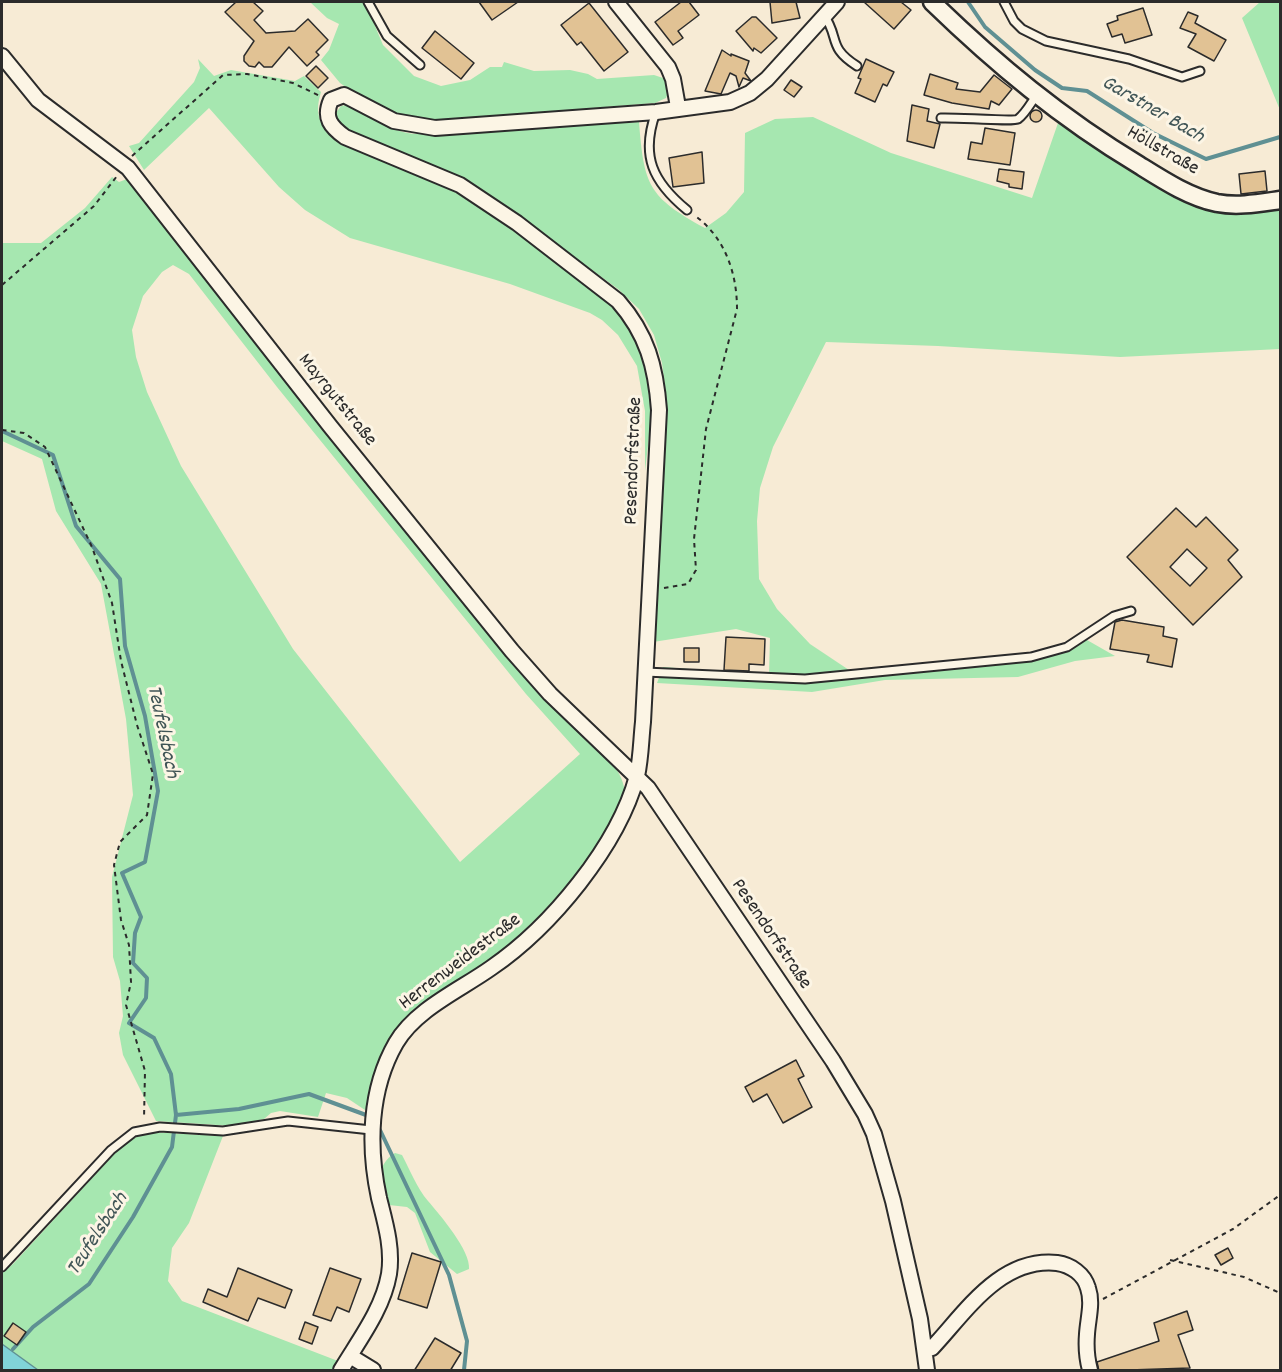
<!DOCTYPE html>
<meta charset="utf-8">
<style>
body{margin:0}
#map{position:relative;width:1282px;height:1372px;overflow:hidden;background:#f7ebd5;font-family:Dekko,sans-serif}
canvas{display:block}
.frame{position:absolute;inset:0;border:3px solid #2b2b2b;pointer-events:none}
</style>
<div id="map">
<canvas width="1282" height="1372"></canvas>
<div class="frame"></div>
</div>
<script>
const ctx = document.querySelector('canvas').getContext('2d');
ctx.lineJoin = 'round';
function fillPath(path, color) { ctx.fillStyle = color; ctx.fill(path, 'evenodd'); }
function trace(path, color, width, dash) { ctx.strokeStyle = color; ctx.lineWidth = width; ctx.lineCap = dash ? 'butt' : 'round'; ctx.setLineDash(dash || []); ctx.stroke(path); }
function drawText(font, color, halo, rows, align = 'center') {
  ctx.font = font + ' Dekko,sans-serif'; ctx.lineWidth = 6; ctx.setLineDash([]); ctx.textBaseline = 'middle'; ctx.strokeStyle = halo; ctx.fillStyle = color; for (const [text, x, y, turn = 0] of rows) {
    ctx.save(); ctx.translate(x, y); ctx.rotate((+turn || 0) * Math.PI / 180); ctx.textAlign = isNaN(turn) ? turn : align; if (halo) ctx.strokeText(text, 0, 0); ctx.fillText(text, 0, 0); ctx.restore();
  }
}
const green = new Path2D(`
 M310 2H365L383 45 414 76 441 86 470 80 490 67H502L504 62 534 71 570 70 588 74 597 79 654 75 666 79 669 91 666 98 655 103 436 121 394 114 353 92 340 83 321 60 329 50 339 24 327 18Z
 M1260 2H1280V110L1242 18Z
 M198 59 214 76 231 70 295 81 304 76 321 92C315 112 318 122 332 137L450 189 511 227 610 302 626 319 645 361 653 403 645 471V411L637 366 618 335 602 320 590 313 510 284 350 238 305 210 279 187 209 108 144 170 129 146 139 143 194 82 200 68Z
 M346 105C369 115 402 141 429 132L639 122C644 185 648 197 705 228L726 213 744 192 745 133 775 119 813 117 891 153 1032 198 1058 123 1167 189 1280 204V349L1120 357 938 346 826 342 773 447 760 488 757 521 759 579 777 609 810 644 849 670 1014 655 1058 648 1092 628 1087 640 1115 656 1075 661 1018 677 885 680 812 692 657 683 663 667 769 675 770 638 736 629 653 642 666 395 662 363 654 335 639 309 618 289 478 188 439 168 339 126 335 114 341 106Z
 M112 177 119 182 127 179 132 182 576 727C592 743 620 764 624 787 626 800 613 817 607 828 555 918 475 973 395 1035 379 1059 373 1083 368 1112L347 1098 326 1093 318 1117 280 1111 271 1113 264 1119 233 1126 156 1121 123 1055 119 1033 123 1016 120 981 113 957 112 877 133 795 126 719 101 584 56 511 42 459 2 441V243H41L85 208ZM173 265 189 274 277 387 526 694 580 754 460 862 293 649 181 466 147 392 136 357 132 330 143 296 162 272Z
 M149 1132 223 1136 189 1223 172 1248 168 1281 182 1301 338 1361 333 1370H38L2 1344V1273L13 1264 126 1141Z
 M395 1153 402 1155C410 1170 417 1188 428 1201 440 1215 471 1251 469 1269L457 1274 430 1252 415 1213 407 1207 389 1205C376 1188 376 1164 395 1153Z`);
const water = new Path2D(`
 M2 1344 38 1370H2Z`);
const stream = new Path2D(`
 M968 2 985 27 1035 70 1062 88 1087 91 1153 133 1206 159 1280 137
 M2 431 53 455 76 526 120 579 125 646 145 716 158 791 145 862 122 873 141 917 135 933 133 963 147 978 146 998 129 1023 154 1038 171 1074 176 1115 172 1147 133 1217 89 1284 33 1327 13 1349
 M176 1115 239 1109 309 1094 366 1115
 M380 1130 449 1275 467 1341 464 1370`);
const building = new Path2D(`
 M236 2H253L263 11 254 20 266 33 295 31 308 19 328 40 316 52 319 55 307 66 289 47 272 67H264L259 62 255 67 249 66 244 61V56L254 41 225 12Z
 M479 2H518L492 20Z
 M681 2H689L699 15 678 31 683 38 673 45 655 22Z
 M770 2H796L800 18 772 23Z
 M864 2H901L911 10 894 29Z
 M589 3 628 52 604 71 581 42 577 45 561 25Z
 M1143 8 1152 35 1125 43 1122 34 1112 37 1107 24 1118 20 1117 16Z
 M1188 12 1198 16 1195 23 1226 40 1214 61 1188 47 1196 34 1180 28Z
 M752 17H756L777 38 761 53 754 48 753 51 736 31Z
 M435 31 474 63 461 79 422 48Z
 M722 50 731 56V54L749 61 745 73 751 81 743 78 739 87 736 76 730 73 721 94 705 91Z
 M866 59 894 72 887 86 883 84 875 102 855 93 861 79 858 78Z
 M316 66 328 78 318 88 306 76Z
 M930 74 958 83 956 89 980 92 994 75 1012 89 999 105 991 101 989 109 952 103 924 95Z
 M791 80 802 87 794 97 784 90Z
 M912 105 929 109 927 121 940 124 934 148 907 141Z
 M1030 116a6 6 0 1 1 12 0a6 6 0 1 1-12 0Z
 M985 128 1015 133 1010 165 968 159 971 142 982 144Z
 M702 152 704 183 673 187 669 158Z
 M999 169 1024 172 1022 189 1009 187V184L997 181Z
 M1265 171 1267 191 1241 194 1239 174Z
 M1176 508 1196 527 1206 517 1238 550 1228 560 1242 577 1193 625 1127 557ZM1187 549 1207 568 1190 586 1170 567Z
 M1122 620 1164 627 1163 636 1177 639 1172 667 1147 662 1149 655 1110 649 1115 622Z
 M726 637 765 639 764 665 749 664V671L724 670Z
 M684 648H699V662H684Z
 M796 1060 804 1076 798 1079 812 1107 783 1123 767 1094 753 1102 745 1087Z
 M1228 1248 1233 1258 1221 1265 1215 1255Z
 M412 1253 441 1262 427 1308 398 1299Z
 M238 1268 292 1290 285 1308 258 1298 248 1321 203 1302 208 1289 227 1297Z
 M330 1268 361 1279 349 1312 337 1307 331 1321 313 1315Z
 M1187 1311 1193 1330 1178 1335 1190 1368 1099 1371 1097 1362 1159 1341 1154 1323Z
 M305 1322 318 1327 312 1344 299 1339Z
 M13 1323 26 1332 17 1345 4 1336Z
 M435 1338 461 1353 450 1371H414Z`);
const path = new Path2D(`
 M132 156 223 75 247 74 268 78 293 83 320 96
 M2 285 94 206 117 176
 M2 430 24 433 45 447 92 547 112 603 121 661 137 725 153 774 147 815 120 842 114 865 121 920 129 945 131 982 126 1005 145 1071 144 1119
 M664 588 688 584 696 570 694 539 706 429 737 309C737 273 725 237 694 215
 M1170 1260 1244 1277 1280 1293
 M1103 1299 1233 1229 1280 1195`);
const service = new Path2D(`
 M368 2 387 36 420 65
 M1004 2 1014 21 1022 29 1046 41 1129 59 1182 77 1200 71
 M824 15C840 38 827 47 857 66
 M656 112C640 156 653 182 687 210
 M941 118C954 117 1013 122 1018 119 1025 114 1031 103 1036 96
 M645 672 805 679 1031 657 1067 647 1114 616 1131 611
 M2 1267 111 1150 134 1132 160 1127 223 1131 288 1121 371 1130`);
const minor = new Path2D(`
 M616 2 668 67 673 79 678 107
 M2 56 38 100 128 168 330 426 512 651 550 694 648 788 833 1061 865 1114 874 1134 893 1201 920 1319 927 1370
 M925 1350 932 1348C965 1313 1000 1257 1057 1263 1071 1265 1084 1274 1088 1288 1093 1303 1088 1318 1087 1334 1086 1346 1087 1359 1090 1370
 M350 1356 373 1370
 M341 1370C359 1340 383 1309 389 1274 393 1248 385 1222 379 1198 368 1147 369 1090 396 1043 416 1009 460 990 491 968 551 927 618 846 637 776 641 758 641 740 643 722L659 410C656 367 647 334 618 301L517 223 460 185 345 137C331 127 323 118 331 100L344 95 394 121 435 128 656 112 730 102 750 93 767 79 837 2`);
const tertiary = new Path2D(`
 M932 2C997 65 1061 118 1139 165 1163 180 1189 197 1217 203 1238 207 1259 203 1280 200`);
const streetNames = [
 ["Höllstraße",1162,152,30],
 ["Mayrgutstraße",336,401,51],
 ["Pesendorfstraße",635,461,-88],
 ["Pesendorfstraße",770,935,56],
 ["Herrenweidestraße",461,963,-37]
];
const waterNames = [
 ["Garstner Bach",1152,111,30],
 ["Teufelsbach",161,732,78],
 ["Teufelsbach",99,1235,-57]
];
fillPath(green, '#a6e7b0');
fillPath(water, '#81d3d8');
trace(water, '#5f9093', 1.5);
trace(stream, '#5f9093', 4);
fillPath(building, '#e1c294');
trace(building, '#2b2b2b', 1.5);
trace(service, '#2b2b2b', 11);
trace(minor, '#2b2b2b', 18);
trace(tertiary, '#2b2b2b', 21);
trace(path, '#2b2b2b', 2, [4.5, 4.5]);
trace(service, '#fcf5e5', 7);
trace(minor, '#fcf5e5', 14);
trace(tertiary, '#fcf5e5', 16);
drawText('20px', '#2b2b2b', '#fcf5e5', streetNames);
drawText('italic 21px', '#405556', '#fcf5e5', waterNames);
</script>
